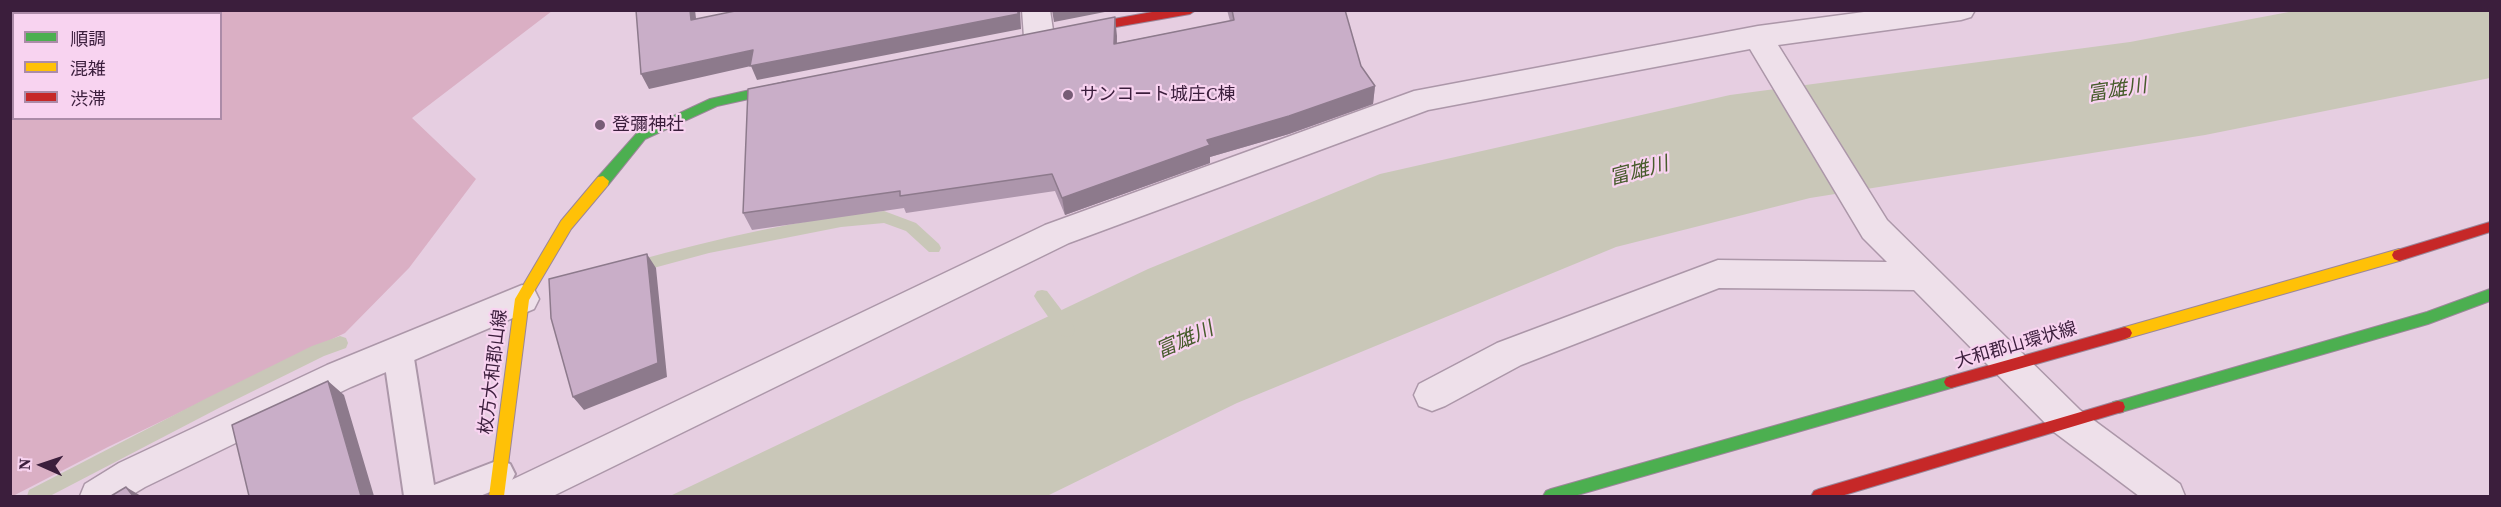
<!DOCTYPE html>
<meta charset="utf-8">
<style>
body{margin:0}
#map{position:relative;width:2501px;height:507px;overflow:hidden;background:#e6cee1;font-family:"Source Serif 4","Noto Sans JP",serif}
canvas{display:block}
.frame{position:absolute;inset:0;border:12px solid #3b1e3c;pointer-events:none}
.legend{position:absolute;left:12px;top:12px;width:210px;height:108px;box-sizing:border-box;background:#f8d3f0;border:2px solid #ac8ba8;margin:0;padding:8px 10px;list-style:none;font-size:18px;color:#3b1e3c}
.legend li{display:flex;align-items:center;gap:12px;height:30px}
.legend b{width:30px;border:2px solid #ac8ba8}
.north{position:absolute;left:12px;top:435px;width:60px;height:60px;-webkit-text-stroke:4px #f8d3f0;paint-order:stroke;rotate:273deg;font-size:16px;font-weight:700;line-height:24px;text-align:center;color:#3b1e3c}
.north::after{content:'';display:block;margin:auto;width:21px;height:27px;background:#3b1e3c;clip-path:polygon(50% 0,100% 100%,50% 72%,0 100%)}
</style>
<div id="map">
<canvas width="2501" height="507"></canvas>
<div class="frame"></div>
<ul class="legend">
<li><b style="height:8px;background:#4caf50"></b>順調</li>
<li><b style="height:8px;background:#ffc107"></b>混雑</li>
<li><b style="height:8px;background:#c62828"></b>渋滞</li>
</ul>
<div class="north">N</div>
</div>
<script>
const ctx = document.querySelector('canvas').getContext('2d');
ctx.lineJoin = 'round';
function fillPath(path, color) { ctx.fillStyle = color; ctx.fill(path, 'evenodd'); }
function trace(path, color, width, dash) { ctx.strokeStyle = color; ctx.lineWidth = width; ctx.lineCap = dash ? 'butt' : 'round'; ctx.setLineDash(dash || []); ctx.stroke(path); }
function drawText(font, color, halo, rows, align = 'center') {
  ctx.font = font + ' "Source Serif 4","Noto Sans JP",serif'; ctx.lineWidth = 4.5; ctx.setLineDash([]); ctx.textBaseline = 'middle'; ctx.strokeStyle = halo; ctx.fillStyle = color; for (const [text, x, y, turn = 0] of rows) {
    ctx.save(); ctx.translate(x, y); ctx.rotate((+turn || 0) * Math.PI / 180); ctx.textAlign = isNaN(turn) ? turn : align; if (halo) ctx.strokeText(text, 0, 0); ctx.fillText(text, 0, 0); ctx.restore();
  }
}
const green = new Path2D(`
 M10 11 11 10 552 11 412 118 476 179 409 268 345 333 108 447 13 496H10ZM14 14H220V118H14Z`);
const water = new Path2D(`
 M2294 11H2490V78L2205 135 1810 198 1616 247 1237 403 1047 496H670L1148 269 1380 174 1730 95 2130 42Z`);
const stream = new Path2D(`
 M884 211 916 223 939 244 941 248 939 252H929L906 231 884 223 841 227 709 253 635 273 630 271 627 267 630 263 635 261C717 239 800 219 884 211Z
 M1042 290 1047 291 1073 325 1075 330 1073 335 1067 337 1061 335 1037 301 1034 296 1037 291Z
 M340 336 346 338 348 343 346 348 324 356 219 408 50 496H27L29 490 207 398 312 346Z`);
const lane = new Path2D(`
 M398 339 409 343 413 352 434 485 499 460 510 464 515 474 510 484 480 496H404L383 352 387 343Z`);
const street = new Path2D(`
 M1022 10H1050L1054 37 1049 45 1039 48 1029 45 1024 37Z
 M1879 10H1975L1971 17 1961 20 1778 45 1887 220 2080 410 2180 484 2185 496H2139L2054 432 1914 290 1719 288 1521 365 1445 406 1432 411 1419 406 1414 395 1419 384 1497 343 1718 260 1887 262 1863 238 1750 49 1428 110 1069 243 553 496H497L503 484 1045 225 1414 91 1758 26Z
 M522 285 534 289 539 299 534 309 351 387 145 487 130 496H80L85 484 119 463 327 365Z`);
const fast = new Path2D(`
 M790 81 794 83 796 86 794 89 717 106 645 139 608 185H598L597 181 598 177 637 133 710 99Z
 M2490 289V301L2428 324 2118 413 2113 412 2111 407 2113 402 2118 401 2427 312Z
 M1951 376 1956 378 1958 382 1956 386 1951 388 1574 496H1543L1546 491 1551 489Z`);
const slow = new Path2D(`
 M603 176 609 181 608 185 571 229 529 300 504 496H489L515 299 561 221 598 177Z
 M2399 249 2404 251 2406 255 2404 259 2399 261 2125 339 2120 337 2118 333 2120 329 2125 327Z`);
const jam = new Path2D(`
 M1163 10H1196L1190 14 1070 35 1064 31 1070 27Z
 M2490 222V232L2399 261 2394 259 2392 255 2394 251Z
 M2125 327 2130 329 2132 333 2130 337 2125 339 1951 388 1946 386 1944 382 1946 378 1951 376Z
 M2118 401 2123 402 2125 407 2123 412 2118 413 1841 496H1811L1814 491 1819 489Z`);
const wall = new Path2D(`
 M1227 10H1345L1361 66 1375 86 1373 104 1289 134 1210 157V163L1065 215 1055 191 906 213 904 208 752 230 743 213 1117 36V43L1230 21Z`);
const shadedWall = new Path2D(`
 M690 10H695L698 35 691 20Z
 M1020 10 1021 29 757 80 751 66 649 89 641 74 753 50Z
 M1052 10H1115L1054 22Z
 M1115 17 1117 36 1116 62 1114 44Z
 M1375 86 1373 104 1289 134 1210 157V163L1065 215 1062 198 1207 140Z
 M647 254 656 268 667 377 584 410 573 397Z
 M328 381 344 395 374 496H361Z
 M126 487 141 496H133Z`);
const building = new Path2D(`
 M636 10H690L691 20 740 10H1018V14L750 66 753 50 641 74Z
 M1232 10H1345L1361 66 1375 86 1289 116 1207 140 1210 145 1062 198 1052 174 900 196V191L743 213 748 89 1115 17 1114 44 1234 20Z
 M647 254 658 363 573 397 551 318 549 279Z
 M328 381 361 496H249L232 425Z
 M126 487 133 496H111Z`);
const markers = [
 [1068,95,6,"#775c76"],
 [600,125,6,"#775c76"]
];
const poiNames = [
 ["サンコート城庄C棟",1080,95],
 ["登彌神社",612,125]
];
const streetNames = [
 ["大和郡山環状線",2016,346,-16],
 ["枚方大和郡山線",494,372,-83]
];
const waterNames = [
 ["富雄川",2117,91,-9],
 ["富雄川",1639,172,-15],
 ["富雄川",1185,341,-24]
];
fillPath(green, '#daafc4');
fillPath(water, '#c9c7b8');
fillPath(stream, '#c9c7b8');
trace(lane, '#ac97a9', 4);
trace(street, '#ac97a9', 3);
trace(fast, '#9b8699', 2);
trace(slow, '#9b8699', 2);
trace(jam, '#9b8699', 2);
fillPath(lane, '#eee0ea');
fillPath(street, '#eee0ea');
fillPath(fast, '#4caf50');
fillPath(slow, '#ffc107');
fillPath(jam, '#c62828');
fillPath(wall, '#ad96ac');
fillPath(shadedWall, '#8d7a8c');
fillPath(building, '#c9aec8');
trace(building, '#8d7a8c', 1.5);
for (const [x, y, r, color] of markers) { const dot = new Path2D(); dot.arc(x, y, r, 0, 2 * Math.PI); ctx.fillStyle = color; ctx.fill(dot); trace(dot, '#f8d3f0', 2); }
drawText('18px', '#3b1e3c', '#f8d3f0', poiNames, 'left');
drawText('18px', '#3b1e3c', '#f8d3f0', streetNames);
drawText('italic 20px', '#475c2c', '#f8d3f0', waterNames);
</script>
